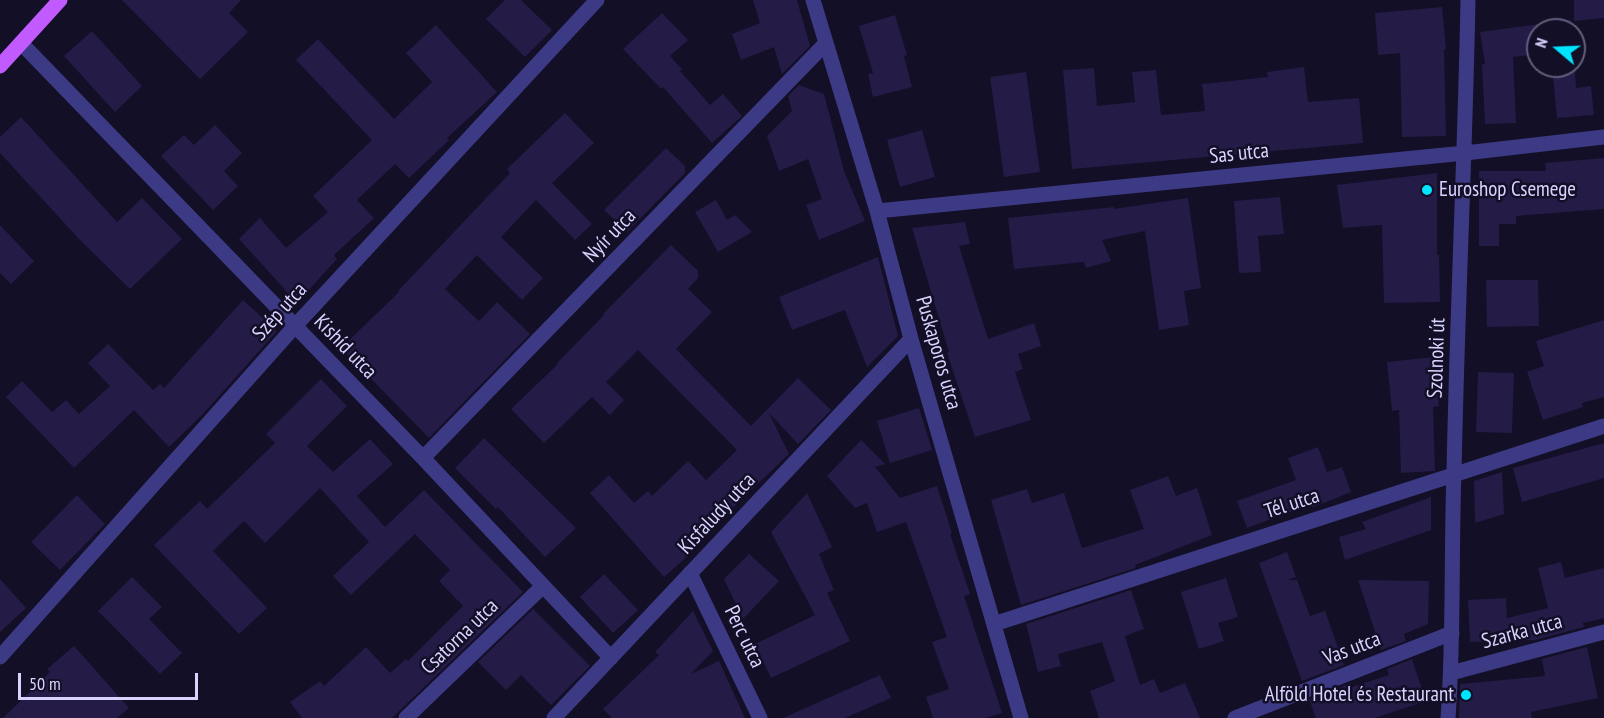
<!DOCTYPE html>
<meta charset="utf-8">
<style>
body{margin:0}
#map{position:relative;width:1604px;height:718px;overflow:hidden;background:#130f26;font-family:"PT Sans Narrow",sans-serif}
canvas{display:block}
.north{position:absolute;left:1526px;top:18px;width:60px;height:60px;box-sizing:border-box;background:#130f26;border:2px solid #625e7d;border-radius:50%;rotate:289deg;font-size:16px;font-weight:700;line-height:24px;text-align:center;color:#d9d4ff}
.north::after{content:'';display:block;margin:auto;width:21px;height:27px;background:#00e5ff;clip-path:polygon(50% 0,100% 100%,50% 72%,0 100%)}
.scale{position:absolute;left:18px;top:673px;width:180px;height:27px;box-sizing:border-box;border:3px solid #d9d4ff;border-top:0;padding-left:8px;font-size:18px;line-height:21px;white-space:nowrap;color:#d9d4ff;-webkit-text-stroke:4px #130f26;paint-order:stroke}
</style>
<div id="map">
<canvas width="1604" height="718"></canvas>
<div class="north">N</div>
<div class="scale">50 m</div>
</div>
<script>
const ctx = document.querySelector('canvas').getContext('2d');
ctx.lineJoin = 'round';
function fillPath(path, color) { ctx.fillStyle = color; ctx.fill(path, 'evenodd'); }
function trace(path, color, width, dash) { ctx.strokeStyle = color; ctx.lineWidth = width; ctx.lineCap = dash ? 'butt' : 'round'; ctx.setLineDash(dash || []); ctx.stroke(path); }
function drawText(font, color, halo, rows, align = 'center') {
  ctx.font = font + ' "PT Sans Narrow",sans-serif'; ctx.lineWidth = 5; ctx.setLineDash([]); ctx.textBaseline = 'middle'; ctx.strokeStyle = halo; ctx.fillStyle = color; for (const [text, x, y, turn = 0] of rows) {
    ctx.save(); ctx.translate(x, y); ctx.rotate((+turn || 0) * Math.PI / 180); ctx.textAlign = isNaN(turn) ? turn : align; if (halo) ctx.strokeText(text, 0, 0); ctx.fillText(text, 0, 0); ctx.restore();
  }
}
const building = new Path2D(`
 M122 0H241L229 13 248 32 200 79Z
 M505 0H521L552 30 525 57 486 19Z
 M753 0H797L810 46 782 74 774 47 741 60 732 34 760 23Z
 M1574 0H1604V18L1574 21Z
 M1442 7 1446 49H1444L1446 136 1402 137 1400 53 1378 55 1375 13Z
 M662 13 688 40 670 56 682 69 680 71 710 105 723 94 742 116 712 143 663 87 661 89 623 49Z
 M895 15 907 55 904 56 912 87 873 97 868 74 873 73 859 26Z
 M1570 20 1572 30H1538V54L1513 57 1516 123 1485 124 1482 64H1485L1480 32Z
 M436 25 497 92 447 138 449 140 409 178 395 164 357 200 374 218 334 255 337 259 297 303 239 239 260 218 286 248 328 212 313 196 372 140 296 60 318 39 394 119 432 82 406 53Z
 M92 31 142 86 115 112 64 56Z
 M1574 55 1576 88 1591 86 1594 115 1557 118 1552 66H1574Z
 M1304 67 1308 102 1359 98 1363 143 1072 169 1063 70 1094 68 1097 106 1135 102 1132 72 1156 70 1161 115 1205 111 1202 84 1268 77 1267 72Z
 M1026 72 1040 172 1004 177 990 77Z
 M799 85 824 94 844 171 865 221 819 240 806 205 822 199 808 159 779 171 767 136 792 111 788 96Z
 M565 113 594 143 552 183 592 224 575 240 536 200 501 237 543 278 522 300 477 255 445 289 479 321 497 302 530 334 429 438 341 348 399 292 398 291 510 173 507 169Z
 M21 117 117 222 142 198 182 239 130 289 79 239 0 153V137Z
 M215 125 242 153 224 171 238 186 213 210 161 156 184 135 194 145Z
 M922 130 935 177 900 187 887 140Z
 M666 148 685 166V173L627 232 604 210Z
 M1604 158V209L1516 216V224H1499V246H1479V171H1546L1545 163Z
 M1437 173V255H1439L1440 302 1384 303 1382 225 1343 228 1337 185Z
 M1280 197 1284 234 1258 236 1261 272 1239 273 1234 201Z
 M1188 198 1201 288 1184 291 1189 325 1159 330 1145 231 1102 240 1111 261 1086 268 1084 262 1014 269 1008 218 1114 207V209Z
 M716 200 727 220 735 215 752 232 718 252 695 212Z
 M965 222 970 244 959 246 988 339 1034 323 1041 346 1018 354 1023 369 1015 372 1031 420 975 437 947 353 949 352 912 228Z
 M0 225 34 261 11 284 0 273Z
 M671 245 698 271V278L688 289 712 312 676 349 751 426 798 378 831 410 798 444 769 413 789 454 695 544 698 547 664 577 590 493 609 475 634 503 648 491 652 496 688 461 706 480 737 450 638 350 606 382 624 400 610 415 592 397 544 443 511 409 558 364 557 363 604 315 603 314Z
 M878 257 898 336 867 367 845 310 792 330 779 297Z
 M1486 280H1538L1539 326 1487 327Z
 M243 300 277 331 203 414 169 447 134 410 74 468 6 397 22 381 52 412 66 400 79 414 110 386 88 363 108 344 153 390 160 384 164 388Z
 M1604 320V397L1582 403 1583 407 1543 420 1527 372 1544 366 1536 341Z
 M1434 357 1439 406 1433 407 1435 471 1401 473 1399 410 1392 411 1387 362Z
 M1478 372 1514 373 1512 433 1476 432Z
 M321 379 347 406 307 446 333 472 370 439 393 464 357 496 385 527 424 490 523 592 392 718H302L290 702 320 681 324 686 366 647 390 673 406 659 408 661 463 606 439 581 450 570 415 534 351 595 333 576 369 542 320 488 265 543 244 521 213 551 267 608 239 634 154 545 200 501 207 509 275 443 266 434Z
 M919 408 932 450 890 463 877 421Z
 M484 438 576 528 545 557 498 507 496 509 455 468Z
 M861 440 885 464 875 467 900 498 937 486 952 533 950 534 970 594 964 596 1002 713 986 718H933L926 697 949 689 932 642 947 637 906 522 877 532 867 503 855 508 827 476Z
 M1604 443V478L1522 502 1513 468Z
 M1318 447 1327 472 1342 467 1351 492 1314 507 1306 506 1247 528 1237 501 1296 480 1288 458Z
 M1502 472 1504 514 1475 523 1474 481Z
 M1168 476 1176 496 1197 488 1212 535 1135 565 1136 568 1021 605 991 500 1027 489 1032 503 1064 493 1082 548 1144 529 1130 490Z
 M807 493 832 547 819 554 834 590 827 593 850 641 771 678 755 644 815 615 771 532Z
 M77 495 105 524 60 570 31 542Z
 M1431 497V530L1345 560 1339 537 1366 529 1362 522Z
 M1287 552 1296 577 1288 580H1297L1310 616 1325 611 1344 665 1302 681 1259 563Z
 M749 554 779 581 743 619 724 579Z
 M1561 562 1565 578 1604 568V618L1583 623 1584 627 1535 640 1470 642 1468 600 1506 598 1507 618 1548 608 1538 568Z
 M604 574 638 610 613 633 580 597Z
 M132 577 162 607 149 619 182 653 160 674 98 611Z
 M1226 578 1238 617 1218 623 1224 641 1199 649 1181 592Z
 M0 579 26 608 0 632Z
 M1358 580 1429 581 1428 624 1404 634 1406 641 1381 650Z
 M1131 590 1144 629 1125 636 1140 685 1154 679 1160 693 1185 683 1200 718H1099L1090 691 1115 681 1102 642 1058 654 1061 666 1038 672 1026 624Z
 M533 609 590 666 551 705 521 675 506 690 478 662Z
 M693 611 713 651 691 674 719 661 745 718H612L603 709 659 655 655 652Z
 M74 646 129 708 117 718H3L50 672 47 669Z
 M1587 647 1598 698 1531 712 1532 718H1459L1460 684 1545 676 1542 659Z
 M1412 659 1426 701 1375 718H1316L1309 699 1351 683 1352 687 1389 675 1387 669Z
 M880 675 891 698 845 718H783Z`);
const street = new Path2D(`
 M813 0 877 211 911 339 1021 718
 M21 43 423 458 611 658
 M877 211 1465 153 1604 137
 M423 458 826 43
 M690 573 760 718
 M994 624 1604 426
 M0 657 295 326 597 0
 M1451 673 1604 632
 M406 718 543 586
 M554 718 911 339
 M1235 718 1452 633
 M1448 718C1454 636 1451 554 1454 473 1457 315 1465 158 1468 0`);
const primary = new Path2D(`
 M0 66 60 0`);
const markers = [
 [1427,190,6,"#00e5ff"],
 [1466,695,6,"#00e5ff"]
];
const streetNames = [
 ["Sas utca",1239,154,-6],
 ["Nyír utca",610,236,-46],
 ["Szép utca",280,312,-48],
 ["Kishíd utca",345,347,46],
 ["Puskaporos utca",938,353,74],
 ["Szolnoki út",1437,358,-88],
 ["Tél utca",1292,504,-18],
 ["Kisfaludy utca",717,514,-47],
 ["Szarka utca",1522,632,-15],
 ["Csatorna utca",460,637,-44],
 ["Perc utca",744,637,64],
 ["Vas utca",1352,649,-21]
];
const poiNames = [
 ["Euroshop Csemege",1439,190],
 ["Alföld Hotel és Restaurant",1454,695,"right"]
];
fillPath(building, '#241b47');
trace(street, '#3d3a85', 15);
trace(primary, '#c25bff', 15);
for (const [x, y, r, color] of markers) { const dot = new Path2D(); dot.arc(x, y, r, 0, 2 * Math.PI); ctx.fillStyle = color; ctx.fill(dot); trace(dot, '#130f26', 2); }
drawText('21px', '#d9d4ff', '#130f26', streetNames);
drawText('21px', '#d9d4ff', '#130f26', poiNames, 'left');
</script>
